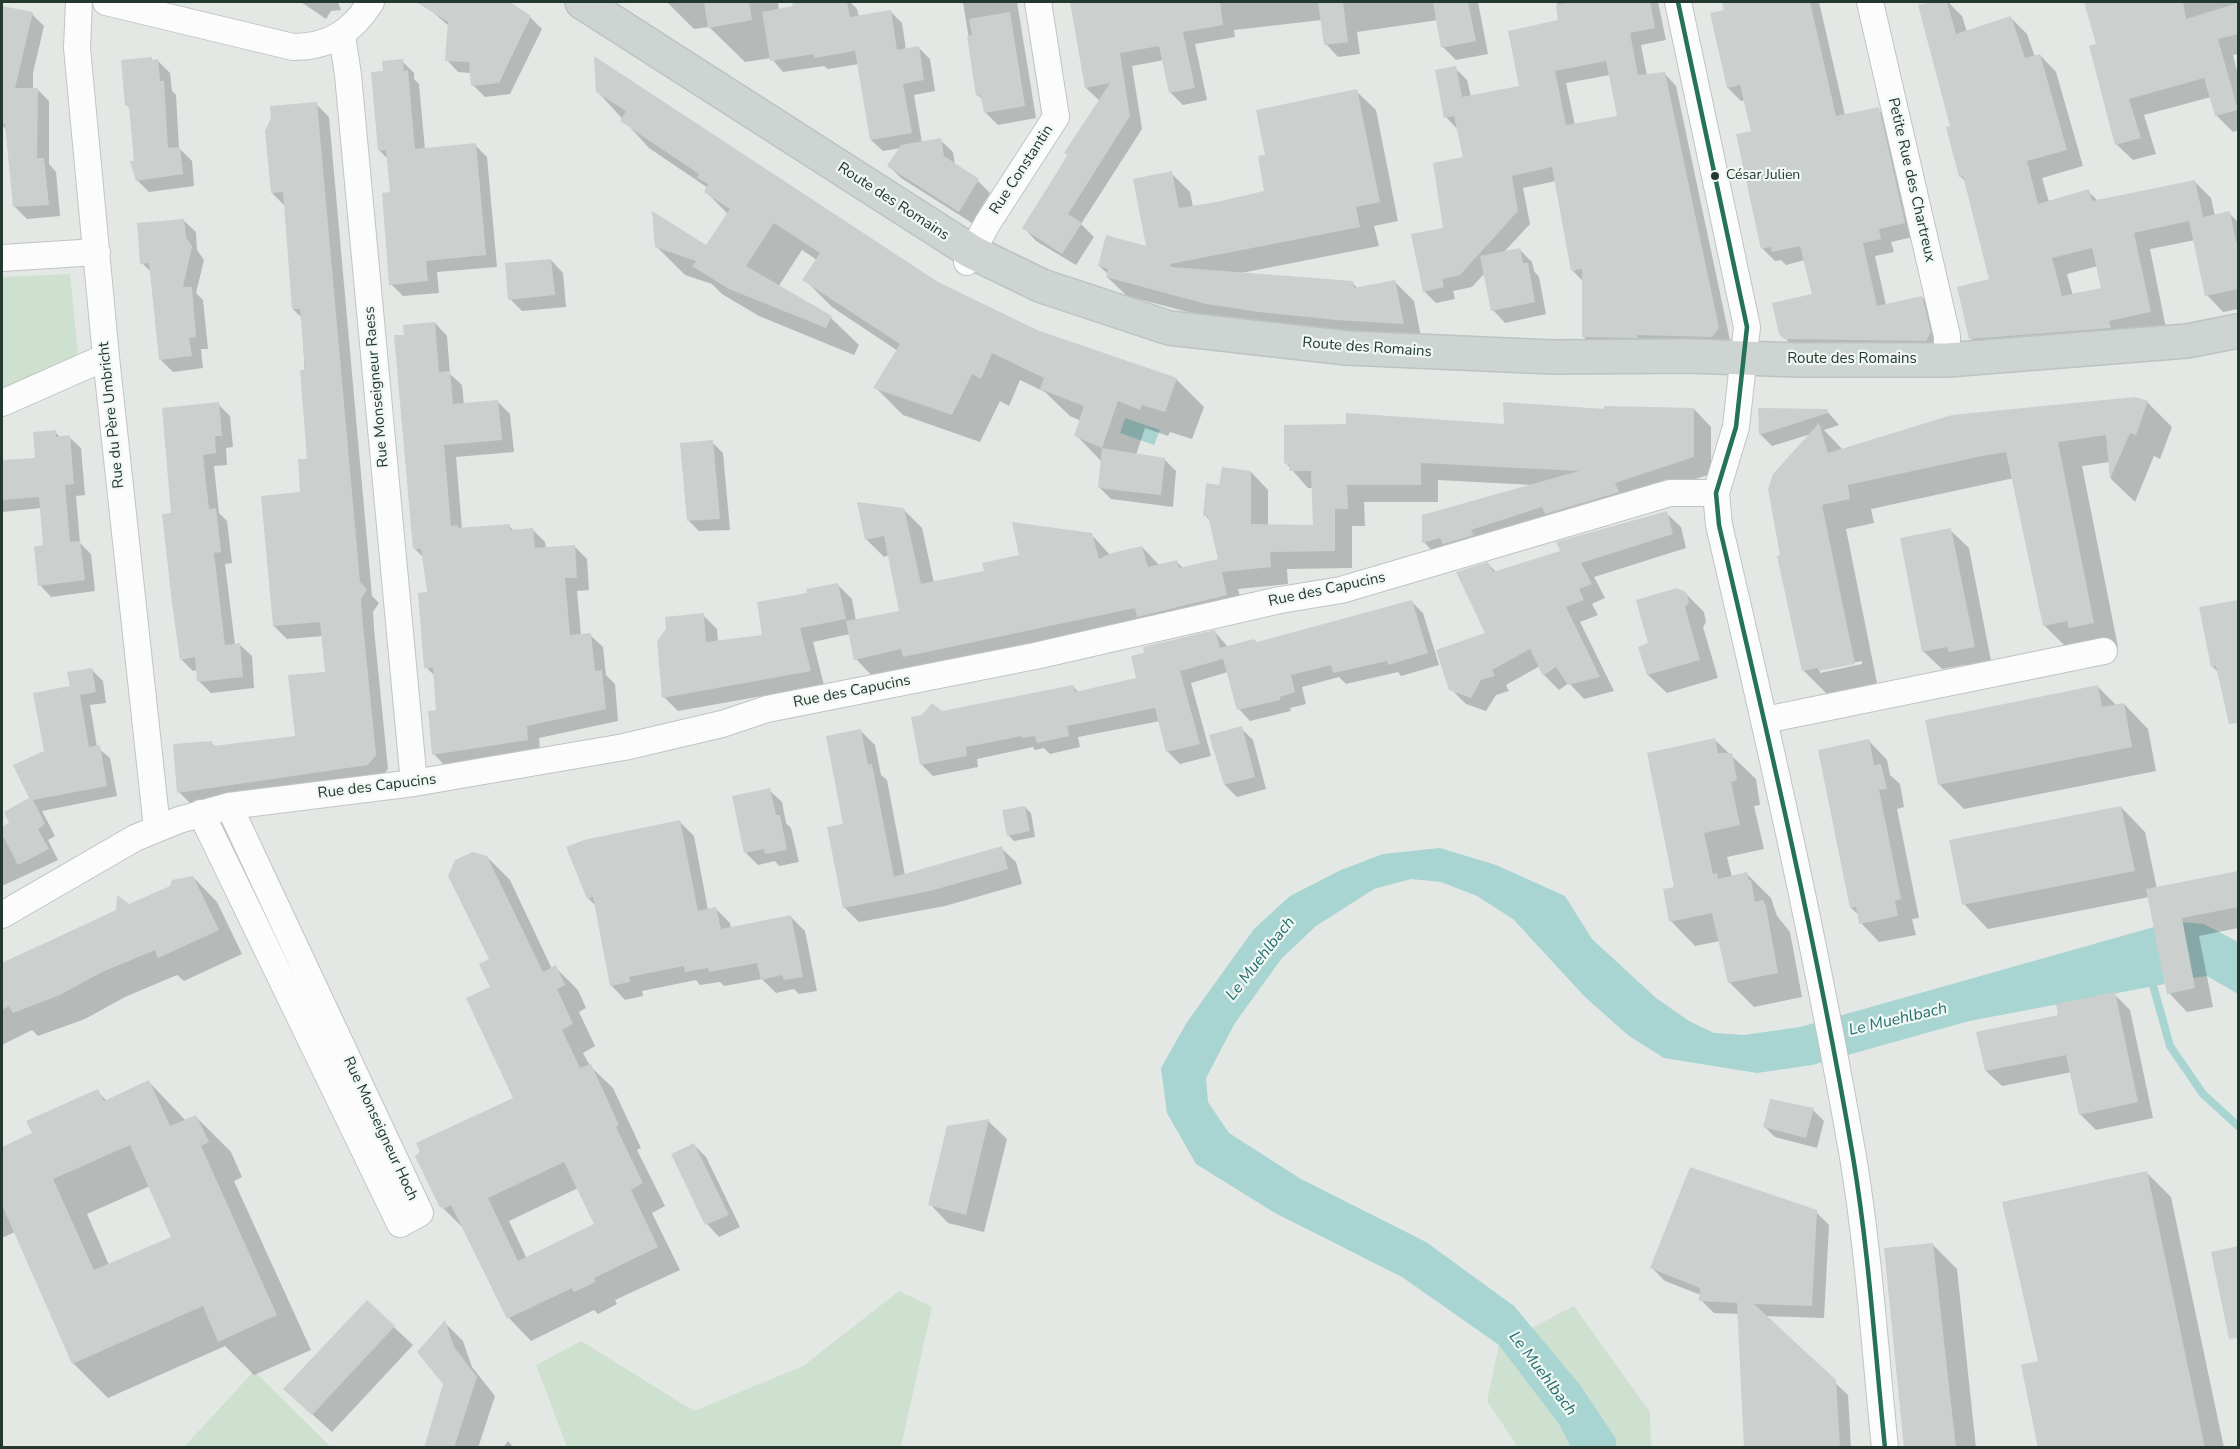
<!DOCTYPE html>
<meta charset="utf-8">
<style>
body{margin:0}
#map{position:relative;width:2240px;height:1449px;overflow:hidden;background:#e3e8e5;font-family:"Nunito Sans",sans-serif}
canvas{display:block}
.frame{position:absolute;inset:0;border:3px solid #233930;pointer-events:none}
</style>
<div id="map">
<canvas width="2240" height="1449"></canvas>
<div class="frame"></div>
</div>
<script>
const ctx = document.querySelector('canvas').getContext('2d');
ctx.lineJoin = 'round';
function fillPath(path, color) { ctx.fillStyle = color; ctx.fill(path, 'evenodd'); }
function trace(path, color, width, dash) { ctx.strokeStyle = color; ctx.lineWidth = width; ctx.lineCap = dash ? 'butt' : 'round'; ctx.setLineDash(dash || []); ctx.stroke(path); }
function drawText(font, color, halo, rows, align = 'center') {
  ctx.font = font + ' "Nunito Sans",sans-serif'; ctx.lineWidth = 4.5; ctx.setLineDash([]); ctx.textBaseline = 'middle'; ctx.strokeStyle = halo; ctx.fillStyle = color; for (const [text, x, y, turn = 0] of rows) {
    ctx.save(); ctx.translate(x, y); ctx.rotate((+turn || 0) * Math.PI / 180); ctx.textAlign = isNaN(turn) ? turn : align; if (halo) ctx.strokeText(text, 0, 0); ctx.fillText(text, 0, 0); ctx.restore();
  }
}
const green = new Path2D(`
 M70 274 78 355 2 390V277Z
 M899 1291 932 1307 901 1447H567L536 1365 581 1341 694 1411 803 1366Z
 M1574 1306 1650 1412 1651 1447H1518L1487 1401 1499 1345Z
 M254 1371 331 1447H184Z`);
const water = new Path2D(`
 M1125 418 1160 430 1154 445 1120 433Z
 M1440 848 1496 865 1565 896 1592 939 1656 998 1689 1021 1714 1033 1744 1035 1800 1027 2154 927 2165 984 1969 1021 1812 1065 1757 1073 1664 1058 1629 1036 1585 997 1513 919 1477 896 1441 882 1411 879 1374 889 1316 926 1282 958 1235 1023 1206 1078 1208 1102 1229 1133 1301 1179 1426 1242 1514 1306 1580 1385 1616 1439V1447H1571L1559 1424 1499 1345 1402 1277 1275 1213 1196 1164 1167 1113 1161 1068 1187 1022 1254 929 1290 896 1341 870 1383 854Z
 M2182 922 2204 924 2238 942V994L2207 976 2193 978Z`);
const shadow = new Path2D(`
 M301 2H338L341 10 331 11 326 19Z
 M429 2H507L530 17 542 29 510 94 485 97 473 85 471 73 458 72 447 60 449 26 429 9 432 4Z
 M667 2H778L779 10 824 2H850L857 9 859 17 890 11 902 23 906 50 918 47 930 59 935 91 914 95 922 143 940 140 953 152 955 165 978 181 990 193 972 223 901 178 889 166 901 148 883 151 871 140 859 64 828 69 824 66 783 72 771 58 745 62 709 27 694 29Z
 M963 2H1017L1036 118 998 125 986 113 984 101 978 95Z
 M1071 2H1478L1488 54 1456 60 1443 47 1438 20 1357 32 1360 54 1338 57 1326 44 1322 20 1234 30 1235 37 1195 44 1207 100 1183 105 1170 92 1164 60 1132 66 1142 129 1081 224 1094 237 1076 265 1036 241 1024 228 1100 101 1086 88Z
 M1557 2H1658L1666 40 1641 45 1647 76 1664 73 1676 86 1730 340 1724 349H1595L1583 336V281L1572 270 1556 181 1523 188 1530 224 1503 253 1520 250 1532 262 1534 271 1539 277 1546 314 1505 323 1493 310 1485 273 1472 287 1453 291 1455 299 1436 303 1424 291 1464 158 1458 130 1446 117 1455 68 1467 80 1471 97 1521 87 1560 21ZM1610 75 1619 117 1575 125 1566 83Z
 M1736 2H1819L1845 115 1878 109 1891 122 1917 236 1891 242 1894 252 1875 256 1886 305 1922 297 1935 310 1943 346 1799 352 1780 333 1814 295 1805 260 1786 265 1781 260 1775 261 1762 248 1753 132 1745 100 1741 101 1728 88 1712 14 1726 11 1724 4Z
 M1938 2H1948L1962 16 1967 32 2011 18 2027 34 2035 57 2040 55 2056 72 2083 166 2042 178 2049 202 2088 191 2098 201 2195 182 2211 198 2215 216 2229 213 2238 222V309L2223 312 2207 295 2195 240 2150 249 2166 328 1987 355 1971 339 1991 280 1966 182 1960 176 1952 127 1920 6ZM2098 266 2103 290 2073 296 2067 274Z
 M2086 2H2238V54L2233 55 2238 75V130L2233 132 2217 116 2211 97 2144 115 2156 154 2133 160 2116 144 2098 45Z
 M2 7 32 14 44 26 33 73V89H37L49 101V164L56 172 60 216 27 219 15 207 8 132 2 125Z
 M157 60 170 73 172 91 176 95 179 148 192 161 194 186 149 192 137 180 130 109 127 105Z
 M402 61 414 73V79L419 84 425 150 475 145 487 157 497 267 437 272 439 293 403 296 391 284V193L389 160 379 150 384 72Z
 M597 91 937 283 1037 332 1176 379 1204 407 1192 439 1170 432 1168 436 1145 428 1136 455 1164 459 1176 471 1173 507 1111 499 1099 487 1102 462 1076 435 1081 421 1070 416 1045 392 1020 380 1009 406 1000 401 980 442 903 415 875 387 898 351 832 307 804 279 817 260 802 250 778 287 831 318 859 345 854 355 759 316 722 294 712 284 685 275 657 247H707L728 214 706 192 708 188 649 148Z
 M1356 91 1376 110 1398 221 1374 226 1379 246 1241 273 1352 282 1358 289 1395 282 1414 301 1422 342 1226 322 1127 296 1107 277 1108 274 1099 266 1148 248 1171 173 1190 192 1193 207 1266 192 1267 156Z
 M316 104 329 117 372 596 379 603 373 612 374 629 388 769 381 778 192 805 179 792 211 743 216 747 297 738 327 673 323 636 287 639 274 626 309 460 302 318 293 309 285 206 272 193Z
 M183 220 196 232 197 250 204 260 196 293 203 300 208 349H201L203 368 173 372 160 359 152 273 142 263Z
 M551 260 563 273 566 307 522 311 510 299Z
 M435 323 447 336 450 374 462 385 464 405 498 402 510 414 514 452 456 457 462 529 509 526 514 531 533 530 545 542 546 549 574 546 587 559 589 590 577 591 581 635H590L603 647 606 675 615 684 618 721 539 738 540 752 446 767 434 754 437 711 435 676 426 667 428 593 424 558 415 549 406 336Z
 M2147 402 2172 427 2160 459 2154 456 2135 502 2111 479 2110 462 2082 466 2118 647 2094 651 2069 650 2045 626 2014 478 1871 509 1874 523 1846 529 1878 688 1828 695 1804 671 1781 556 1811 434 1772 446 1760 434 1826 410 1839 425 1824 430 1843 450ZM1862 661V664L1820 673V669Z
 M218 404 230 416 233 447 226 448 227 465 214 466 219 513 227 521 232 563 225 564 235 645H240L252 656 254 688 211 693 199 681 198 670 193 671 182 660 173 515Z
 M1694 409 1711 427V474L1441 560 1424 542 1533 485 1438 480V502H1364L1365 526H1352V568L1287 569 1288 584 1238 589 1244 613 873 677 856 659 850 634 813 642 824 685 678 711 664 697 703 615 717 629 718 642 764 637 808 594 838 585 852 599 856 621 901 613 889 555 884 557 866 539 904 510 922 528 934 583 986 572 1021 556 1091 534 1110 555 1142 547 1160 566 1177 562 1183 568 1220 560 1211 522 1205 515 1220 487 1251 472 1268 490V526H1314L1313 488H1308L1285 462 1605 411Z
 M55 432 61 438 69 437 81 448 85 495 76 496 80 543 91 554 95 591 51 597 40 585 45 547 41 508 2 512V462L37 459Z
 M712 442 723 453 730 530 699 531 688 520Z
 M1666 513 1681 527 1686 548 1594 577 1605 598 1592 604 1598 615 1580 622 1614 691 1584 699 1569 683 1559 690 1544 675 1540 666 1506 685 1509 691 1496 695 1486 711 1466 704 1451 689 1487 634 1488 564 1496 572 1562 552Z
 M1950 530 1969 548 1992 666 1969 670 1964 665 1942 669 1923 651Z
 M1685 593 1704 612 1706 622 1703 627 1718 678 1667 693 1648 675 1650 644Z
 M1411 601 1423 613 1439 665 1401 676 1398 672 1346 684 1339 677 1302 687 1306 704 1290 708 1291 711 1250 721 1239 709 1228 672 1191 683 1211 756 1180 764 1168 752 1160 721 1078 737 1080 747 1050 754 1044 748 1035 750 1033 747 977 759 978 767 933 776 921 764 942 713 1073 686 1079 693 1138 679 1215 632 1228 647 1257 644Z
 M2238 601V705L2223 689 2219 673 2212 666 2201 609Z
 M92 670 103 681 106 703 90 705 97 747 110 758 117 796 42 811 55 836 48 840 58 860 2 886V828L11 823 31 799 72 687Z
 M2098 687 2117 706 2124 704 2148 729 2156 771 1964 809 1940 785Z
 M1241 728 1253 740 1266 789 1237 797 1225 785Z
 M860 730 875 745 881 775 887 780 905 875 1001 848 1016 862 1022 884 945 906 859 922 844 907Z
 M1715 740 1756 779 1760 805 1754 806 1764 849 1727 857 1732 877 1747 874 1771 898 1777 916 1790 932 1802 997 1754 1007 1730 983 1720 941 1695 946 1671 921 1676 888Z
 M1869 741 1887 760 1890 775 1900 784 1904 807 1897 809 1919 918 1912 919 1916 935 1879 942 1861 923 1859 915 1851 908Z
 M769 790 782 802 786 823 791 828 799 862 779 866 775 861 758 865 746 853Z
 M1025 807 1031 813 1035 837 1014 841 1008 835Z
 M2121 807 2145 832 2157 889 2238 872V928L2199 936 2213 1007 2187 1012 2169 993 2149 897 1988 929 1964 904Z
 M680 822 694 836 708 910 716 909 730 923 731 929 791 917 805 931 817 991 799 994 794 989 776 993 762 979 724 986 720 982 700 985 696 980 642 991 643 996 625 1000 611 985 596 906 588 898Z
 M487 857 510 880 552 969 555 967 578 990 586 1008 579 1012 595 1046 583 1053 590 1066 613 1088 641 1148 637 1150 665 1206 652 1213 680 1270 615 1300 617 1304 598 1314 594 1310 531 1341 509 1318 463 1228 440 1205 515 1099 492 987ZM578 1188 596 1225 527 1259 509 1221Z
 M193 877 217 902 242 954 184 981 177 975 125 997 85 1019 38 1036 32 1030 2 1045V963Z
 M2114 994 2130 1010 2153 1118 2096 1130 2080 1114 2072 1072 2002 1086 1986 1071 2060 1016Z
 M149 1082 186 1121 196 1117 231 1152 242 1177 234 1181 311 1350 254 1375 225 1346 108 1398 73 1363 15 1232 2 1238V1148L34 1134 97 1091 107 1101ZM150 1186 173 1237 109 1265 87 1214Z
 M1813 1110 1824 1121 1817 1148 1775 1137 1764 1126Z
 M988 1121 1007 1139 984 1232 948 1223 930 1204Z
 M694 1145 706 1157 740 1227 719 1237 707 1224 673 1155Z
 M2147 1173 2171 1197 2224 1448H2040V1363Z
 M1816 1212 1829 1225 1824 1318 1764 1316 1848 1395 1851 1448H1746L1739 1314 1714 1313 1701 1300V1295L1665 1281 1652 1268Z
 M1933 1245 1957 1269 1976 1448H1906Z
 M2238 1247V1321L2223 1306 2212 1253Z
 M367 1302 413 1345 332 1432 304 1407Z
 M445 1323 463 1341 472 1367 495 1396 478 1448H426L445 1384Z
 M508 1441 514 1448H503Z`);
const stream = new Path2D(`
 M2151 978 2170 1046 2203 1094 2238 1126`);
const building = new Path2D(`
 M416 2H510L531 16 499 83 471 86 469 62 445 61 448 22Z
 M704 2H749L752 20 708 28Z
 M792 2H847L850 17 891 10 897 50 919 46 924 80 903 84 912 133 870 140 855 51 814 58V54L770 61 762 12 793 6Z
 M1070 2H1220L1223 25 1183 32 1195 88 1169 93 1159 46 1120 53 1130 116 1068 214 1082 223 1062 254 1022 228 1068 155 1064 153 1110 83 1085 88Z
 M1318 2H1343L1348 42 1324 45Z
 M1433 2H1468L1476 41 1441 48Z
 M1572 2H1650L1655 28 1630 33 1638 75 1665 72 1719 328 1712 337 1637 335 1638 338 1582 337V269L1571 271 1552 167 1512 176 1518 211 1460 275 1442 279 1444 287 1423 292 1411 234 1443 228 1433 163 1463 157 1454 116 1444 118 1435 70 1456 66 1462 97 1519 86 1508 31 1558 20 1556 5ZM1606 61 1617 116 1566 125 1555 71Z
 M1722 2H1810L1836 116 1879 107 1905 223 1879 229 1881 239 1863 243 1877 306 1922 296 1931 332 1926 341 1784 339 1779 334 1772 303 1812 294 1800 246 1772 252 1771 247 1761 249 1736 134 1751 131 1740 85 1727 88 1710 13 1724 10Z
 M1932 2H1947L1956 34 2011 16 2025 58 2040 54 2067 150 2027 161 2038 204 2089 189 2092 201 2195 180 2203 217 2230 211 2236 242 2238 241V289L2205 296 2189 221 2134 233 2151 312 2109 321 2111 328 1969 339 1957 287 1989 279 1963 176 1959 177 1946 127 1950 126 1918 5ZM2092 248 2101 288 2062 296 2052 258Z
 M2084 2H2183L2186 19 2238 3V34L2218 39 2238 110 2215 116 2204 78 2129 99 2141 138 2115 145 2089 46 2096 44Z
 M2 6 33 12 15 88H38L37 158H44L49 205 13 207 5 124H2Z
 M1010 12 1025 106 984 113 981 95 976 96 967 36 972 35 969 19Z
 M594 56 938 282 1037 330 1177 378 1165 412 1142 405 1140 410 1118 401 1102 448 1074 436 1084 406 1040 389 1044 378 992 353 981 379 972 374 952 415 873 388 900 344 802 280 820 253 774 223 746 266 832 316 826 328 729 289 692 266 696 261 655 247 652 211 706 245 730 209 704 192 708 184 697 178 699 174 620 121 626 111 596 92Z
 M152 57V60L158 59 160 81H164L168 148 180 147 183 174 136 181 130 161H134L129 106H125L121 60Z
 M403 59 404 71 408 70 415 149 476 143 486 255 426 261 428 281 389 285 382 193 390 192 386 150 378 151 371 72 383 71 382 61Z
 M1357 89 1380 202 1356 207 1360 227 1170 264 1171 267 1353 281 1354 288 1395 280 1404 324 1336 320 1259 312 1206 304 1106 277 1108 269 1098 266 1106 235 1146 246 1133 179 1172 171 1179 208 1217 202 1264 191 1258 156 1265 155 1256 110Z
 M317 102 360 582 367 589 361 599 362 615 376 755 368 765 177 793 173 744 212 741 213 746 295 736 288 675 325 672 320 622 273 626 261 496 300 492 298 459H307L300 370H305L300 309H292L283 192 271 193 265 131 271 118 270 106Z
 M941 138 944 156 979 179 959 212 887 166 901 145Z
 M184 219 186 237 192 246 183 287H192L196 337 189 338 192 356 159 360 149 263 140 264 137 223Z
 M1520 248 1523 263H1528L1535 302 1491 311 1480 256Z
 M551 259 555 295 508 300 505 263Z
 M435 322 439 372 450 371 453 404 498 400 502 440 444 445 451 526 458 525V528L510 524V530L533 528 535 548 575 545 577 578H565L570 635 591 633 595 671 602 670 606 709 527 726 528 740 432 755 428 711 436 710 433 668H424L418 593 427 592 421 549H413L394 335H404L403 325Z
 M2135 397 2148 401 2136 435 2130 433 2110 479 2106 435 2058 442 2094 623 2069 628 2067 621 2043 626 2006 452 1982 456 1848 485 1850 499 1822 505 1855 664 1818 671V668L1802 671 1777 556 1780 555 1768 489 1773 474 1819 423 1828 453 1952 415Z
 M219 402 222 436H215L216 453 203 455 209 509 216 508 221 552 214 553 225 645 240 643 243 677 197 682 195 657 180 660 172 603 162 514 171 513 162 408Z
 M1503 402 1604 409V406L1694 408V457L1615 483 1619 492 1545 514 1542 507 1471 530 1474 535 1443 544 1440 538 1422 543V515L1579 471 1421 463V485H1347L1348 509H1335V551L1270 552 1271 567 1222 572 1227 595 1137 617 1135 608 903 657 901 649 854 660 846 621 899 611 884 536 865 540 857 502 904 508 921 584 984 571 982 563 1019 555 1012 522 1092 533 1099 559 1112 553 1142 546 1148 567 1177 560 1179 568 1218 559 1208 516H1203L1206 483 1219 485 1222 467 1251 471V524L1313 525 1311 471H1289L1290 465 1284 463V425L1346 424V413L1504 424Z
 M1758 408 1827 409 1828 413 1759 435Z
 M56 430V437L70 435 74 484 65 485 70 542 80 541 85 580 38 586 34 547 43 545 39 497 2 500V460L35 458 33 432Z
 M713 440 720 519 687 521 680 443Z
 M1102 448 1165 458 1161 495 1098 488Z
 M1667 511 1673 534 1581 563 1592 584 1579 589 1584 600 1566 607 1600 677 1568 685 1556 667 1543 676 1530 649 1492 670 1495 676 1481 680 1471 698 1449 690 1436 650 1485 633 1456 572 1488 562 1493 572 1560 551 1556 542Z
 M1951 528 1975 647 1949 652 1947 647 1922 652 1900 538Z
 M838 583 846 619 800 628 811 671 662 698 657 641 666 629 665 617 704 613 706 642 762 635 757 602 807 593 806 589Z
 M1677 588 1686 592 1689 602 1685 607 1700 660 1647 675 1638 647 1648 643 1636 600Z
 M1412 600 1428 653 1388 665 1387 661 1333 673 1331 665 1291 675 1295 692 1280 697V700L1237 710 1223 659 1180 671 1200 744 1166 752 1155 708 1067 726 1069 736 1037 743 1035 736 1022 738V736L966 747 967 756 920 765 911 717 922 715 932 703 942 711 1073 685 1075 692 1136 678 1131 656 1144 653 1143 647 1215 630 1220 648 1254 639 1257 642Z
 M2238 600V723L2229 724 2216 666 2211 667 2199 607Z
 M92 668 96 692 80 695 89 747 100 745 107 786 33 800 45 824 38 829 49 849 18 865 2 834V827L9 823 4 812 29 798 13 765 44 751 33 693 70 686 67 672Z
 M2098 685 2102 707 2124 703 2132 747 1938 785 1925 720Z
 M1242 726 1255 777 1224 785 1209 735Z
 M861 729 868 765 872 764 894 877 1002 846 1008 869 930 891 843 908 827 827 843 824 826 736Z
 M1715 738 1718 753H1732L1737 780 1731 782 1740 825 1704 833 1713 874 1717 873 1718 879 1747 872 1749 880H1751L1755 902 1763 900 1766 906 1778 973 1728 983 1712 913 1669 922 1663 889 1674 887 1647 753Z
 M1869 739 1874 765 1881 764 1887 789 1879 790 1901 899 1895 901 1898 916 1859 924 1856 907 1850 908 1818 750Z
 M770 788 776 815H780L787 850 765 854 764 849 744 853 732 796Z
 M1025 806 1030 831 1007 836 1002 810Z
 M2121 806 2135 871 1962 905 1949 840Z
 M680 820 698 911 716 907 721 929 791 915 803 977 784 980 782 975 761 980 757 963 709 972 708 968 685 972 684 966 629 977 630 982 610 986 593 897 587 899 566 847 584 840Z
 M473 852 487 856 543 972 556 965 565 985 557 989 573 1024 562 1030 580 1068 591 1064 619 1125 616 1127 643 1183 631 1190 658 1247 594 1278 596 1282 574 1292 572 1288 507 1319 451 1205 443 1209 439 1206 415 1156 420 1152 416 1143 513 1098 466 998 490 987 479 964 489 959 448 876 455 860ZM564 1162 594 1224 518 1261 488 1198Z
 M2238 871V907L2182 918 2195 988 2167 994 2146 889Z
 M193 876 219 930 158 958 155 950 100 973 60 995 13 1013 9 1006 2 1010V963L116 910 117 895 129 904 170 886 172 880Z
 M2115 992 2138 1102 2079 1115 2066 1055 1985 1071 1976 1032 2058 1015 2056 1004Z
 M149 1080 170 1126 196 1115 209 1142 201 1146 277 1315 218 1342 203 1306 72 1364 2 1205V1147L32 1133 26 1121 98 1089 104 1101ZM130 1145 171 1237 94 1270 53 1179Z
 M1770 1099 1814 1108 1806 1138 1763 1127Z
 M989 1119 966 1215 928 1205 947 1126Z
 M694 1143 729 1215 705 1225 671 1154Z
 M1690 1167 1817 1210 1812 1306 1754 1304 1836 1380 1840 1448H1744L1737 1303 1699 1301 1700 1288 1650 1268Z
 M2147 1171 2205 1448H2038L2021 1365 2038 1361 2002 1202Z
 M1933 1243 1956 1448H1904L1884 1248Z
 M2238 1246V1338L2229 1339 2211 1252Z
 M367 1300 395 1326 312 1415 283 1389Z
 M445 1320 454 1347 477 1377 454 1448H424L443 1384 417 1352Z`);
const street = new Path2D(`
 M79 2 77 48 106 357 157 828
 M106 2 293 47C329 47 352 32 371 2
 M1678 2 1747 327 1736 427 1716 493 1719 525C1768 735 1816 945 1853 1157 1869 1253 1875 1351 1885 1448
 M1870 2 1947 336V360
 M342 35 348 75 414 783
 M2 258 97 252
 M967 262 987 224 1056 117 1038 2
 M2 403 106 357
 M1765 720 2104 651
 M201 813 400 1224 420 1213 229 806
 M2 915 135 838 179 820 229 806 414 783 624 747 722 724 767 709 1035 656 1280 600 1341 590 1670 493H1716`);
const primary = new Path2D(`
 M582 2 972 252 1042 286 1169 328 1347 348 1552 357 1690 356 1797 360H1947L2187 341 2238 331`);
const bus1 = new Path2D(`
 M1678 2 1747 327 1736 427 1716 493 1719 525C1768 735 1817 945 1853 1157 1869 1253 1875 1351 1885 1448`);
const markers = [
 [1715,176,5,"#233930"]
];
const busNames = [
 ["César Julien",1726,176]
];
const streetNames = [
 ["Rue Constantin",1022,170,-57],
 ["Petite Rue des Chartreux",1911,180,77],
 ["Route des Romains",893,202,33],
 ["Route des Romains",1367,348,4],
 ["Route des Romains",1852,359],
 ["Rue Monseigneur Raess",377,387,-95],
 ["Rue du Père Umbricht",112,415,-96],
 ["Rue des Capucins",1327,590,-12],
 ["Rue des Capucins",852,692,-11],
 ["Rue des Capucins",377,787,-7],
 ["Rue Monseigneur Hoch",380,1129,65]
];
const waterNames = [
 ["Le Muehlbach",1261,959,-52],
 ["Le Muehlbach",1898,1020,-13],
 ["Le Muehlbach",1542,1374,53]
];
fillPath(green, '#cee0d0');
fillPath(water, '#a8d4d2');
fillPath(shadow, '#0003');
trace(stream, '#a8d4d2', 8);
fillPath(building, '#cbcfcd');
trace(street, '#c0c5c2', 28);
trace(primary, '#bcc4c0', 36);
trace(street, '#fbfcfb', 26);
trace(primary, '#ced4d1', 33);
trace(bus1, '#25715c', 4.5);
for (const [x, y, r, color] of markers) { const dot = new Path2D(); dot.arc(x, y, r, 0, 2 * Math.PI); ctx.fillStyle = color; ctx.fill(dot); trace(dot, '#f1f7f3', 2); }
drawText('14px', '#233930', '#f1f7f3', busNames, 'left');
drawText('15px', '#233930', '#f1f7f3', streetNames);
drawText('italic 16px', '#236f70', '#f1f7f3', waterNames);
</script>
